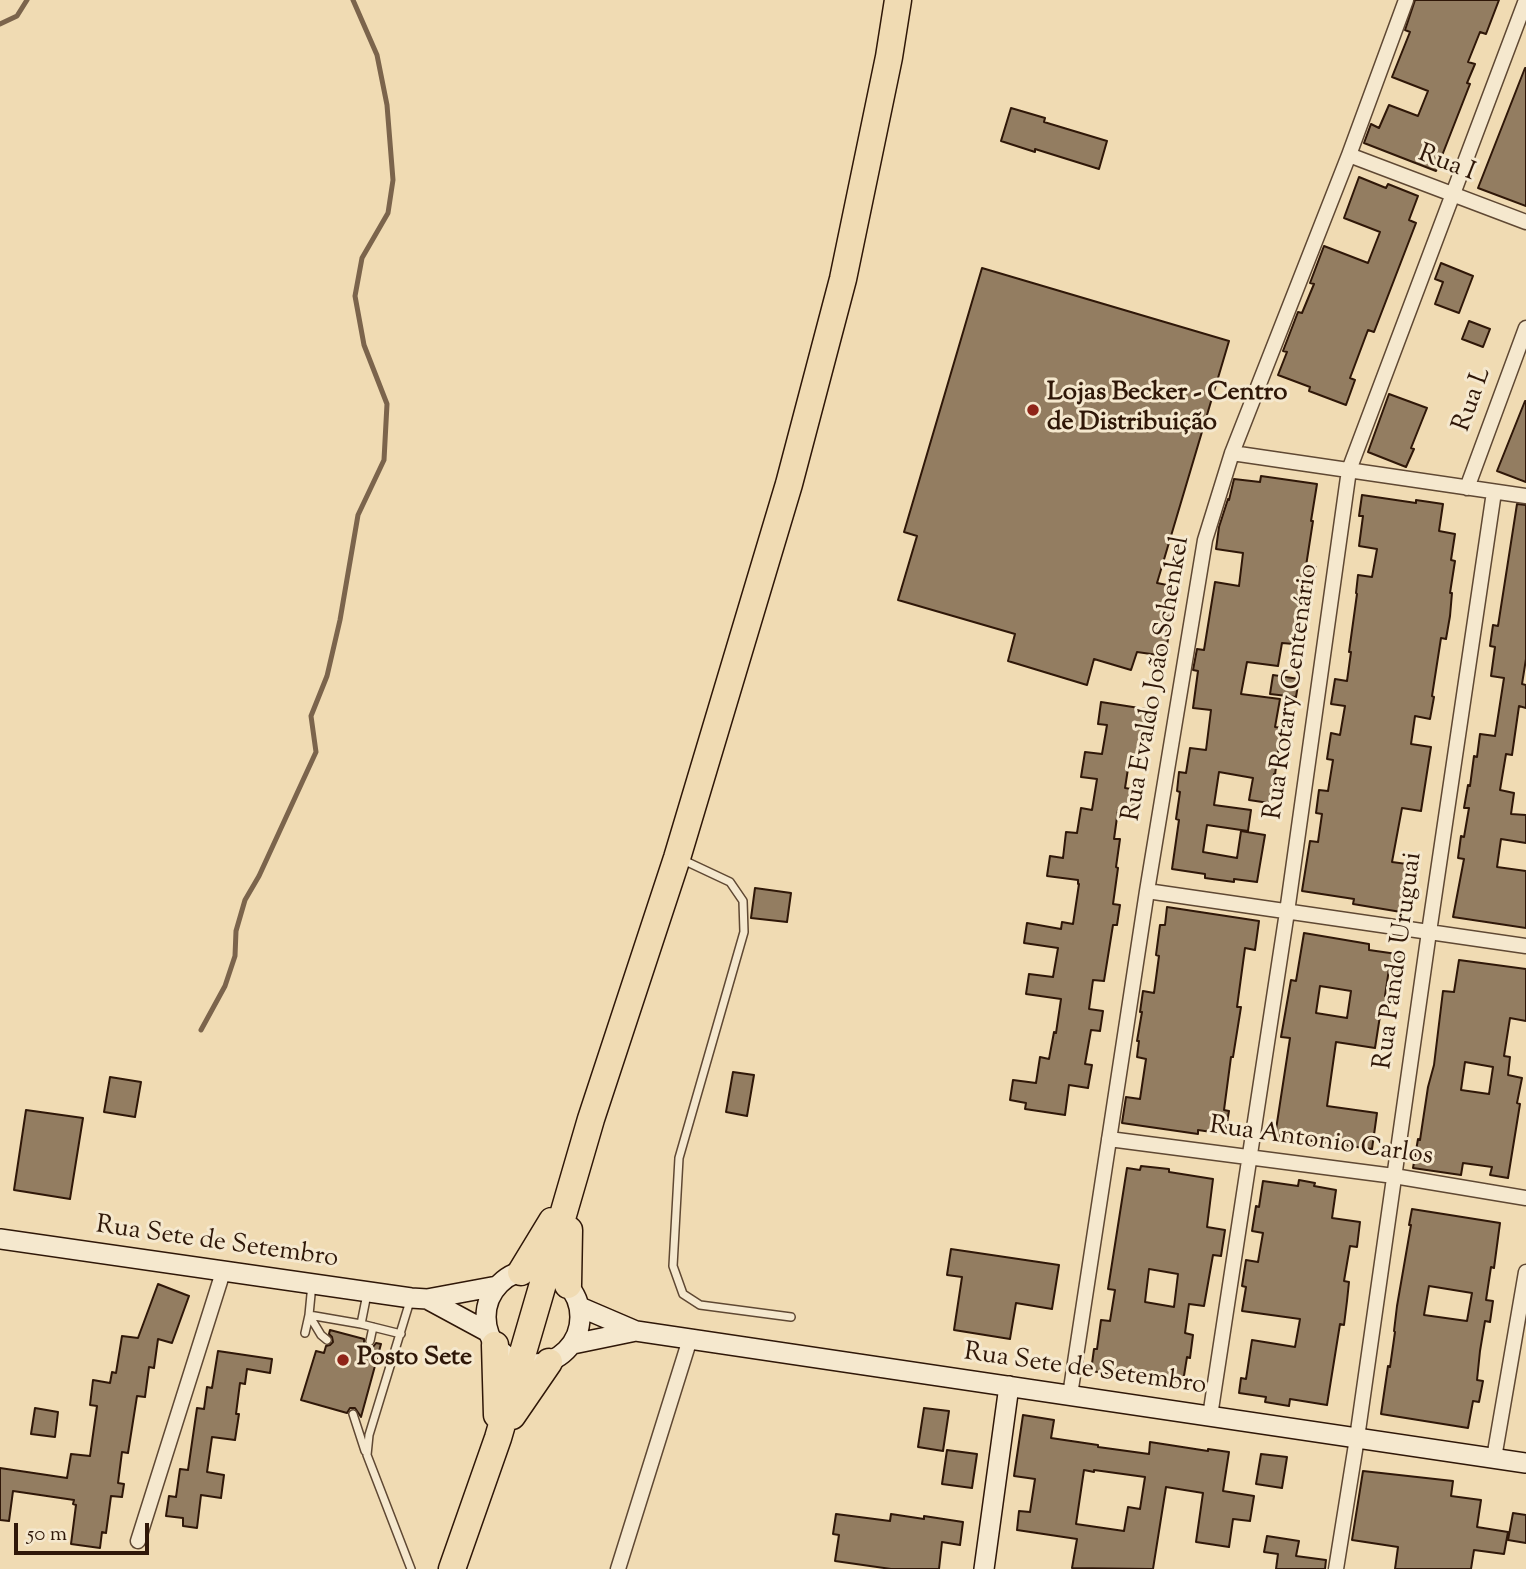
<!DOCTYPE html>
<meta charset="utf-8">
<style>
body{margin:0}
#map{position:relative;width:1526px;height:1569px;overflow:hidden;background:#f0dbb3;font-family:"Sorts Mill Goudy",serif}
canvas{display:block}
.scale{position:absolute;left:14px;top:1523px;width:135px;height:32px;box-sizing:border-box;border:4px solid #2f1708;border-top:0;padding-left:9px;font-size:21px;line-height:24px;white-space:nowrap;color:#2f1708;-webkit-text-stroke:5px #f5e8ce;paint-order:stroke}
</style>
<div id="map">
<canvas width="1526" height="1569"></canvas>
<div class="scale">50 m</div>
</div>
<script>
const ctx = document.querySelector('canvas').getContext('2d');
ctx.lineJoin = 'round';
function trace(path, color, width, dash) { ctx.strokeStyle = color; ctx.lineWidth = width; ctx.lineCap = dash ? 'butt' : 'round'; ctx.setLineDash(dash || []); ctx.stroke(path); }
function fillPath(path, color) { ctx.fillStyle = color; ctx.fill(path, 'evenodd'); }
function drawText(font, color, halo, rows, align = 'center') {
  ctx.font = font + ' "Sorts Mill Goudy",serif'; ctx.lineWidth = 6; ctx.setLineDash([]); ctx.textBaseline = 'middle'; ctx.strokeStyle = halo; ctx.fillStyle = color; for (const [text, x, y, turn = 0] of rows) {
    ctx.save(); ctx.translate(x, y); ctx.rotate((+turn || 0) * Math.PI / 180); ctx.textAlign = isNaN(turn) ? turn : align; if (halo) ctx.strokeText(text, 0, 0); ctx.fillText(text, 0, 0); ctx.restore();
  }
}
const stream = new Path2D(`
 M0 24 17 16 27 0
 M201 1030 225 986 235 956 236 931 245 900 259 876 316 752 311 716 327 676 340 620 358 515 384 460 387 404 364 345 355 296 362 258 388 213 393 180 387 105 377 55 353 0`);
const building = new Path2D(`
 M1415 0H1499L1486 34 1480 32 1468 62 1475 64 1467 83 1470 84 1436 171 1364 143 1371 124 1379 128 1389 105 1418 116 1428 91 1392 77 1410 32 1405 30Z
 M1525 68H1526V206L1478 188Z
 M1011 108 1045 118 1044 122 1107 141 1099 169 1035 149V152L1001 141Z
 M1359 177 1386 188 1388 184 1418 196 1409 220 1416 223 1374 332 1368 330 1350 378 1355 380 1346 405 1309 391 1310 387 1278 375 1287 352 1283 351 1298 312 1302 313 1314 284 1310 283 1324 246 1368 263 1380 232 1344 218Z
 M1441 263 1473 276 1459 313 1435 304 1443 282 1435 279Z
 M982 268 1229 341 1157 583 1177 587 1165 656 1137 652 1131 670 1094 659 1087 685 1008 661 1015 634 898 600 917 536 904 532Z
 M1469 321 1490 329 1483 347 1462 339Z
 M1389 394 1427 408 1411 448 1414 449 1406 467 1368 452Z
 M1525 401H1526V482L1497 471Z
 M1261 476 1317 484 1311 521H1313L1306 566 1316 567 1312 590 1302 589 1294 644 1282 643 1278 666 1247 662 1241 694 1280 699 1275 727 1281 728 1275 775 1274 774 1269 803 1249 800 1253 778 1219 772 1214 805 1251 810 1248 831 1207 825 1203 852 1237 858 1241 831 1265 835 1257 882 1234 879V882L1205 878V874L1172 869 1179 820 1176 819 1180 792 1177 791 1179 772 1186 773 1190 748 1206 750 1211 710 1193 708 1198 671 1193 670 1197 649 1204 650 1215 582 1239 586 1243 553 1216 549 1219 527 1228 499 1229 500 1234 479 1260 482Z
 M1362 495 1416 503V500L1443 504 1439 531 1455 534 1451 560 1455 561 1450 593H1452L1450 616 1446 639 1441 638 1432 696 1434 697 1430 719 1415 716 1411 744 1431 747 1421 811 1402 808 1392 862 1414 865 1411 882 1406 881 1401 912 1353 904 1354 899 1302 891 1310 841 1318 842 1322 814 1316 813 1319 790 1328 791 1333 760 1327 759 1331 733 1340 735 1345 706 1331 704 1335 679 1347 681 1351 652H1349L1357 594 1356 593 1358 575 1372 577 1377 549 1359 546 1363 516H1359Z
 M1517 504 1526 505V659L1522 684 1526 685V708L1519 706 1512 755 1506 754 1500 790 1514 793 1511 814 1526 815V843L1501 839 1497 867 1526 871V928L1453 917 1464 859 1458 858 1461 836 1464 837 1469 808H1464L1468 785 1470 786 1474 756 1477 757 1480 734 1495 736 1504 678 1491 676 1495 647 1490 646 1493 625 1498 626Z
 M1273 675 1299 679 1296 697 1270 694Z
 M1101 702 1152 710 1144 758 1130 756 1125 788 1137 790 1134 813 1118 810 1114 839H1120L1116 867 1118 868 1113 904 1120 905 1117 925H1113L1104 981 1093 980 1089 1009 1103 1011 1100 1031 1091 1030 1085 1064 1092 1065 1088 1088 1069 1085 1065 1115 1025 1109 1026 1103 1010 1100 1013 1080 1036 1083 1040 1057 1049 1059 1054 1032 1056 1033 1061 999 1026 994 1029 974 1053 977 1058 948 1024 943 1027 923 1061 929 1062 922 1073 924 1079 884H1078V880L1047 876 1050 856 1063 858 1066 832 1077 833 1081 808 1092 810 1097 779 1081 777 1085 752 1102 754 1107 725 1098 724Z
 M755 888 791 893 787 922 751 918Z
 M1167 907 1259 921 1255 950 1245 948 1237 1007H1241L1233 1057H1231L1224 1110 1229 1111 1225 1134 1198 1130V1134L1122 1123 1126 1097 1140 1099 1146 1059 1137 1057 1139 1041H1137L1142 1012H1140L1143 991 1154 993 1159 956 1156 955 1160 925H1165Z
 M1304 933 1369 944V950L1404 955 1402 971 1389 969 1385 996 1388 997 1384 1016H1380L1375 1048 1336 1042 1327 1106 1377 1113 1372 1149 1275 1136 1290 1038 1281 1037 1291 980 1296 981ZM1320 986 1351 991 1347 1018 1316 1013Z
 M1459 960 1526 969V1021L1510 1018 1504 1056 1510 1057 1508 1075 1522 1078 1517 1103 1520 1104 1508 1178 1490 1175 1492 1167 1463 1163 1461 1175 1413 1168 1418 1139 1420 1140 1428 1087 1434 1065 1443 991 1454 992ZM1465 1062 1493 1067 1489 1094 1461 1090Z
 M733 1072 754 1075 747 1116 726 1112Z
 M110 1077 141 1082 135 1117 104 1112Z
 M26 1110 83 1118 70 1199 14 1190Z
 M1141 1166 1169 1169V1172L1213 1179 1207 1227 1225 1230 1221 1256 1213 1255 1204 1306 1189 1304 1185 1333 1193 1335 1190 1358 1187 1357 1183 1382 1138 1375V1378L1091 1371 1094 1349H1097L1101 1320 1110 1321 1115 1290 1108 1289 1127 1168 1140 1170ZM1149 1269 1178 1274 1174 1307 1145 1302Z
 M1299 1180 1315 1183 1314 1186 1336 1190 1332 1218 1360 1222 1357 1247 1350 1246 1344 1281 1349 1282 1347 1301 1344 1325 1340 1324 1327 1405 1290 1399 1289 1406 1265 1402 1266 1397 1239 1393 1241 1378 1246 1379 1252 1340 1295 1347 1300 1319 1242 1311 1246 1287 1242 1286 1246 1260 1258 1262 1263 1233 1252 1231 1256 1206 1259 1207 1263 1181 1298 1186Z
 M1412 1209 1500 1223 1494 1268 1491 1267 1486 1300 1493 1301 1490 1322 1485 1321 1480 1351 1477 1380 1483 1381 1479 1402 1473 1401 1468 1428 1381 1414 1388 1366 1390 1367 1395 1332 1394 1331 1397 1306 1411 1225H1409ZM1429 1286 1472 1293 1467 1321 1424 1315Z
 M951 1249 1059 1265 1052 1309 1016 1303 1010 1339 954 1330 962 1277 947 1275Z
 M158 1284 189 1296 172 1343 158 1339 154 1368 149 1367 145 1397 137 1396 128 1453 122 1452 118 1483 124 1484 122 1497 111 1496 106 1533 102 1532 100 1548 71 1544 76 1505 73 1504 74 1500 13 1491 9 1521 0 1520V1468L67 1478 71 1454 90 1456 97 1406 90 1405 93 1380 110 1383 112 1372 116 1373 122 1336 138 1338Z
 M330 1330 364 1339V1344L368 1347H373L376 1343 381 1344 361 1417 355 1408H350L347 1413 301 1400 316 1351 324 1353 326 1346 330 1345 333 1342 332 1337 329 1334Z
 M218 1351 272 1359 270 1373 247 1369 245 1384 240 1383 236 1414H239L235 1440 212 1437 207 1472 224 1475 221 1498 201 1495 197 1528 183 1526V1518L166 1516 169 1496 176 1497 180 1469 188 1470 197 1408 204 1409 207 1387 212 1388Z
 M35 1408 58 1412 55 1437 31 1434Z
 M924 1408 949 1411 943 1451 918 1447Z
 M1023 1415 1054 1420 1051 1438 1098 1445V1447L1149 1454 1150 1442 1208 1451V1449L1229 1452 1223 1491 1254 1496 1250 1521 1233 1519 1229 1547 1196 1542 1203 1493 1166 1487 1153 1569 1072 1568 1077 1539 1017 1530 1019 1511 1030 1512 1035 1479 1014 1476ZM1084 1470 1094 1472V1470L1145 1477 1140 1509 1128 1507 1124 1531 1076 1524Z
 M947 1450 977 1454 972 1488 942 1484Z
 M1261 1454 1287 1457 1282 1488 1256 1484Z
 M1363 1471 1453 1481 1451 1496 1481 1500 1477 1527 1508 1532 1504 1554 1474 1550 1471 1569H1395L1398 1547 1352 1540Z
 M1513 1513 1526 1515V1543L1508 1540Z
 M836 1514 890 1521 891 1514 924 1519V1516L963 1522 960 1545 942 1542 939 1569H891L835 1561 839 1535 833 1534Z
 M1267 1536 1299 1541 1296 1556 1326 1560 1325 1569H1276L1278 1554 1264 1552Z`);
const lane = new Path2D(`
 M681 859 730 882 743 901 744 932 679 1158 673 1266 683 1294 700 1305 791 1317
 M312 1284 309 1315 361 1324 401 1334
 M410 1301 369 1435 367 1455 411 1569
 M361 1324 367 1294
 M305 1333 309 1315 321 1335 327 1340
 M370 1341 373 1327
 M353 1414 365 1451`);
const street = new Path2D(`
 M1349 155 1526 222
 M1232 453 1526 496
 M1467 488 1526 328
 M1147 891 1526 946
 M1109 1139 1394 1176 1526 1198
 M1070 1395 1147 891 1205 540 1232 453 1349 155 1406 0
 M1210 1416 1287 912 1349 470 1526 0
 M1494 1458 1526 1272
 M138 1541 223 1272
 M618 1569 690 1339
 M1336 1569 1357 1438 1429 932 1494 492`);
const secondary = new Path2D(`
 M0 1239 411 1298 427 1299 497 1286
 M486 1317a47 47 0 1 1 94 0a47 47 0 1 1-94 0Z
 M427 1299 488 1332
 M580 1307 636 1331 1526 1463
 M573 1344 636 1331
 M984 1569 1009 1386`);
const highway = new Path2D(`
 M521 1272 552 1221
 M568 1285 569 1230
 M495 1345 497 1415
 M512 1416 549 1362
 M452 1569 498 1438 591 1119 677 858 789 484 843 279 889 57 898 0`);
const markers = [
 [1033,410,7,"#8f2418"],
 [343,1360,7,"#8f2418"]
];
const streetNames = [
 ["Rua I",1446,165,21],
 ["Rua L",1474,400,-70],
 ["Rua Evaldo João Schenkel",1158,679,-80],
 ["Rua Rotary Centenário",1293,692,-82],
 ["Rua Pando Uruguai",1400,961,-82],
 ["Rua Antonio Carlos",1321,1143,8],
 ["Rua Sete de Setembro",217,1244,8],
 ["Rua Sete de Setembro",1085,1371,8]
];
const poiNames = [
 ["Lojas Becker - Centro",1047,395],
 ["de Distribuição",1047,425],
 ["Posto Sete",357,1360]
];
trace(stream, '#7b644c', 5);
fillPath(building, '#937d61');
trace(building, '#2f1708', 2);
trace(lane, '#5f4833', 10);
trace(street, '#5f4833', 17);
trace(secondary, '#2f1708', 22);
trace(highway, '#2f1708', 29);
trace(lane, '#f5e8ce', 7);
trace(street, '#f5e8ce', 14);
trace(secondary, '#f5e8ce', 19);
trace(highway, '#f0dbb3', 26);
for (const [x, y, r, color] of markers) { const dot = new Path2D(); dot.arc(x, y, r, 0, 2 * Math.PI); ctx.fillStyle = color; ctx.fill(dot); trace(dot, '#f5e8ce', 2.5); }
drawText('26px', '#2f1708', '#f5e8ce', streetNames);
drawText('bold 26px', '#2f1708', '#f5e8ce', poiNames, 'left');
</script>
